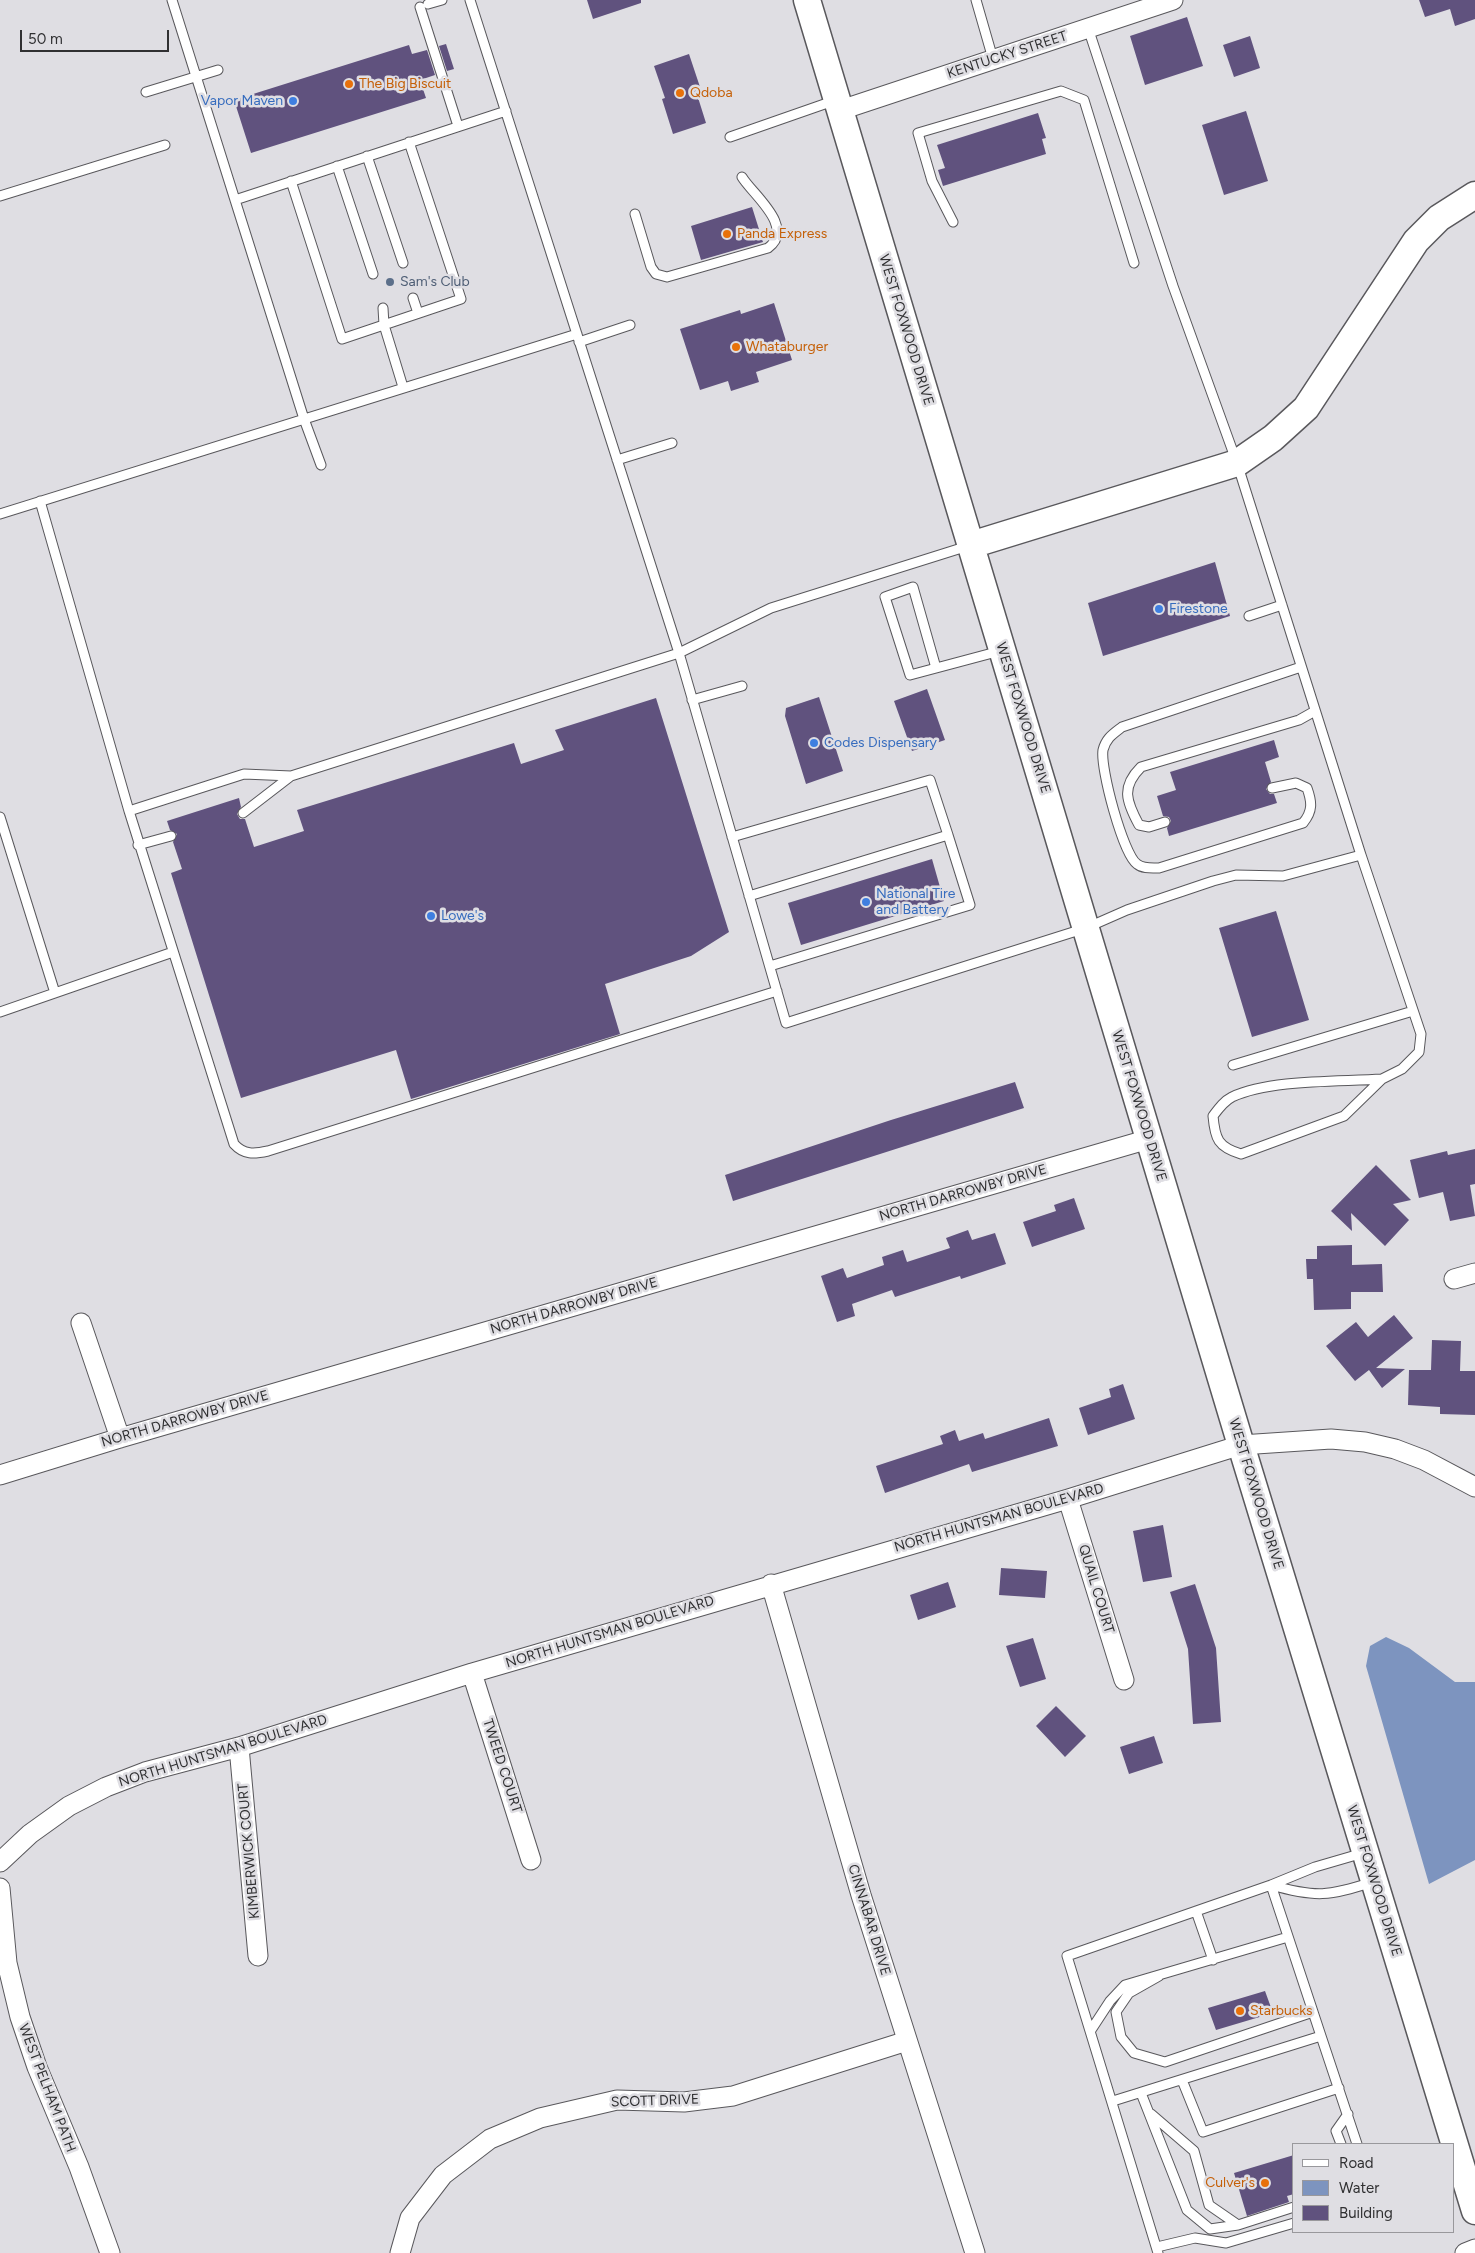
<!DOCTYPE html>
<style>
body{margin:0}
#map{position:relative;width:1475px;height:2253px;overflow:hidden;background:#dfdee3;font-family:Figtree,sans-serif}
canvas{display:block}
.legend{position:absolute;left:1292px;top:2143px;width:162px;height:90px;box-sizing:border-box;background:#dfdee3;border:1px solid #99989c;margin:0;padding:6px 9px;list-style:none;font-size:15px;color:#303032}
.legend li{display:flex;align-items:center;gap:10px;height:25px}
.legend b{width:25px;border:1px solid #99989c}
.scale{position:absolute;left:20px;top:30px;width:149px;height:22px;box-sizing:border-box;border:2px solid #303032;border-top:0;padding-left:6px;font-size:15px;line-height:18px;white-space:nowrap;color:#303032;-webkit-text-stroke:4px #dfdee3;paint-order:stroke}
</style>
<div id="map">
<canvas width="1475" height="2253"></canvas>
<ul class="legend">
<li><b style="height:6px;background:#fff"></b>Road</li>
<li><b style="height:14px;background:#7d94bf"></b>Water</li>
<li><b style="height:14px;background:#60527e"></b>Building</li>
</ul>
<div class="scale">50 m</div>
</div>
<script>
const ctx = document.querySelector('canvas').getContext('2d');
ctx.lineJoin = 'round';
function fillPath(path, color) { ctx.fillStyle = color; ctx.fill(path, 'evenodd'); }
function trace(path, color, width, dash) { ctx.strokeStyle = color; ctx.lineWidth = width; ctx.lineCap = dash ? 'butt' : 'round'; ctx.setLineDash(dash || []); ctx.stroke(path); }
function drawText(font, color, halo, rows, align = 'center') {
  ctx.font = font + ' Figtree,sans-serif'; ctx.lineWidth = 5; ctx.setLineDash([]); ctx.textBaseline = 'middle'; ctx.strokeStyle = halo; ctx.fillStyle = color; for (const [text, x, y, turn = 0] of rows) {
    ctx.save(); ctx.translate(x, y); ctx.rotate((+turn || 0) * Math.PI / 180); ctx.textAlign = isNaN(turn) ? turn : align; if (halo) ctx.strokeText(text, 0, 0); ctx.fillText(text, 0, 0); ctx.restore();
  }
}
const water = new Path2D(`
 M1386 1637 1409 1648 1455 1682H1475V1860L1429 1884 1366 1666 1370 1646Z`);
const building = new Path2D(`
 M587 0H641V3L593 19Z
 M1419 0H1475V19L1455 26 1450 9 1425 17Z
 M1187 17 1203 66 1145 85 1130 36Z
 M1250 36 1260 68 1234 77 1223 45Z
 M446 44 454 69 447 71 439 46Z
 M409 45 412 54 427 50 435 75 420 80 426 98 251 153 234 100Z
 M689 54 700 87 695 88 706 123 673 134 662 99 665 98 654 66Z
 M1246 111 1268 181 1224 195 1202 125Z
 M1038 113 1046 138 1042 139 1046 154 943 186 938 170 945 168 937 145Z
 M752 207 763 242 701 260 691 226Z
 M774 303 792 360 756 372 759 382 731 391 728 381 700 390 680 329 740 310 741 314Z
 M1215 562 1230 616 1103 656 1088 603Z
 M927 689 945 740 912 751 894 701Z
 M819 697 843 771 806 784 785 716 786 708Z
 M656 698 729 932 691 956 605 984 620 1034 411 1099 396 1050 241 1098 171 873 182 869 173 842 177 834 170 830 167 821 239 798 241 807 237 814 240 819H245L254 847 304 831 297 810 514 743 521 764 564 750 555 730Z
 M1274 740 1279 757 1265 762 1271 782 1266 789 1270 794H1274L1277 803 1169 836 1167 828 1171 821 1169 817 1163 816 1157 796 1176 790 1170 772Z
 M932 859 944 901 801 945 788 903Z
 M1276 911 1309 1020 1252 1037 1219 928Z
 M1015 1082 1024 1108 733 1201 725 1175 891 1120Z
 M1475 1149V1184L1470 1185 1475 1216 1450 1221 1443 1192 1419 1198 1410 1160 1447 1151 1448 1155Z
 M1376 1165 1411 1200 1393 1204 1409 1220 1385 1246 1351 1213 1352 1231 1331 1211Z
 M1074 1198 1085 1229 1032 1247 1023 1222 1056 1211 1054 1205Z
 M968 1230 972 1240 995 1233 1006 1264 961 1279 960 1276 895 1297 892 1290 852 1304 855 1316 837 1322 821 1276 843 1268 847 1278 884 1265 882 1257 903 1250 907 1262 950 1248 946 1238Z
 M1352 1245V1265L1382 1264 1383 1292H1351V1309L1314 1310 1313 1279H1307L1306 1259H1317V1246Z
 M1394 1315 1413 1338 1376 1368 1405 1369 1382 1388 1369 1370 1355 1381 1326 1346 1356 1322 1368 1337Z
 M1432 1340 1461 1341 1460 1371H1475V1415L1440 1414V1407L1408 1405 1409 1370H1431Z
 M1123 1384 1135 1419 1088 1435 1079 1408 1111 1397 1109 1389Z
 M1049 1418 1058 1446 972 1472 969 1464 885 1493 876 1466 943 1444 940 1436 955 1430 959 1441 983 1433 985 1439Z
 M1163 1525 1172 1577 1143 1582 1133 1531Z
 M1001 1568 1047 1571 1045 1598 999 1595Z
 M948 1582 956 1607 918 1620 910 1595Z
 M1195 1584 1216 1648 1221 1722 1193 1724 1188 1649 1170 1592Z
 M1033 1638 1046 1679 1020 1687 1006 1646Z
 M1056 1706 1086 1736 1065 1757 1036 1726Z
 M1154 1736 1163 1763 1129 1774 1120 1747Z
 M1265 1991 1273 2013 1216 2030 1208 2008Z
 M1294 2155V2194L1287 2196 1289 2202 1247 2216 1234 2173Z`);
const lane = new Path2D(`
 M172 0 304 419 321 465
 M976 0 993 59
 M428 4 442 0
 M420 7 458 126
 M146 92 218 70
 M730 137 836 100
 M367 156 403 263
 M337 166 373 274
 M291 181 342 339 461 299 409 142
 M0 196 165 145
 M235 200 506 111
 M635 214 651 267 656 274 667 277 768 248C796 227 752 194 742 177
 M953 222 932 181 918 133 1061 91 1084 100 1134 263
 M413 298 418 313
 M383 308 384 325 403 387
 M579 342 630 325
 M617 460 672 443
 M40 501 129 811 244 774 291 776 679 653 470 0
 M0 514 577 334
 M968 546 771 608 679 653 786 1023 1086 928 1127 910 1213 881 1236 875 1283 876 1361 855 1237 463 1173 286 1088 28
 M1249 616 1282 605
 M936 668 913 587 885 597 910 675 1000 651
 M692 700 742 686
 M1272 788 1296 783 1307 788C1312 802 1313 811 1303 823L1159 868C1151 868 1143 869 1137 864 1123 854 1100 768 1103 750 1106 738 1113 734 1122 727L1301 667
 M129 811 234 1144C244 1155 254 1154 268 1151L777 991
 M243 813 291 776
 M0 817 55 993
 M1165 822 1149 827 1139 825C1126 801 1121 787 1141 767L1299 720 1315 711
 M732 837 930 780 948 835
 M138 845 171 836
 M1361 855 1421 1034 1419 1052 1402 1069 1382 1079 1344 1116 1241 1154C1218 1147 1215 1139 1213 1116 1219 1108 1224 1101 1232 1097 1271 1079 1340 1082 1382 1079
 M749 896 948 835 970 905 770 966
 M0 1012 173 952
 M1233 1065 1413 1011
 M1271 1885C1317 1898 1328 1896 1373 1882
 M1196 1911 1213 1960
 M1159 1976 1129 1993 1116 2012 1121 2037 1134 2053 1165 2062 1313 2012
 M1091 2030 1110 2001 1125 1985 1288 1937
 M1321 2036 1357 2144
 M1182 2080 1203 2132 1339 2088
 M1141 2093 1187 2210 1210 2229 1238 2225 1294 2207
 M1113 2101 1321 2036 1271 1885
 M1151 2114 1194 2151 1209 2205 1238 2225
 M1341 2144 1336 2131 1348 2114
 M1157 2247 1195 2238 1226 2243 1294 2223
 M1158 2253 1067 1956 1271 1885 1315 1867 1363 1853`);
const street = new Path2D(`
 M841 110 1173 0
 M1454 1279 1475 1273
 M81 1323 120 1438
 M0 1475 120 1438 1149 1139
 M1068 1499 1124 1680
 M771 1584 861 1895 975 2253
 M472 1673 531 1860
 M239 1747 258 1956
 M0 1862 30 1834 69 1806 106 1787 145 1772 239 1747 472 1673 1068 1499 1241 1445 1331 1439 1365 1442 1395 1449 1424 1460 1475 1487
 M0 1888 7 1963 20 2017 37 2067 79 2167 110 2253
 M400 2253 410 2218 443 2175 490 2139 540 2118 617 2100 684 2102 733 2096 907 2041
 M1465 2253 1475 2249`);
const secondary = new Path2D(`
 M807 0 1241 1445 1475 2211
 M971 545 1237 463 1273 438 1306 408 1416 241 1439 218 1475 195`);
const markers = [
 [349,84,5,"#e8710a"],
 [680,93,5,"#e8710a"],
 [293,101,5,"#3f7fe0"],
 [727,234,5,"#e8710a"],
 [390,282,5,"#5c6f8a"],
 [736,347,5,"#e8710a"],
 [1159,609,5,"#3f7fe0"],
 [814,743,5,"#3f7fe0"],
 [866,902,5,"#3f7fe0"],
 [431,916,5,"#3f7fe0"],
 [1240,2011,5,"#e8710a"],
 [1265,2183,5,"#e8710a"]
];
const streetNames = [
 ["KENTUCKY STREET",1007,55,-18],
 ["WEST FOXWOOD DRIVE",906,330,73],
 ["WEST FOXWOOD DRIVE",1023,718,73],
 ["WEST FOXWOOD DRIVE",1139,1106,73],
 ["NORTH DARROWBY DRIVE",963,1193,-16],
 ["NORTH DARROWBY DRIVE",574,1306,-16],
 ["NORTH DARROWBY DRIVE",185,1419,-16],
 ["WEST FOXWOOD DRIVE",1256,1494,73],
 ["NORTH HUNTSMAN BOULEVARD",999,1518,-16],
 ["QUAIL COURT",1096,1589,73],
 ["NORTH HUNTSMAN BOULEVARD",610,1632,-17],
 ["NORTH HUNTSMAN BOULEVARD",223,1751,-17],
 ["TWEED COURT",502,1766,72],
 ["KIMBERWICK COURT",249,1851,-95],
 ["WEST FOXWOOD DRIVE",1374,1881,73],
 ["CINNABAR DRIVE",869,1920,73],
 ["WEST PELHAM PATH",47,2088,69],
 ["SCOTT DRIVE",655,2101,-2]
];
const foodNames = [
 ["The Big Biscuit",359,84],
 ["Qdoba",690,93],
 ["Panda Express",737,234],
 ["Whataburger",746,347],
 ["Starbucks",1250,2011],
 ["Culver's",1255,2183,"right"]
];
const shopNames = [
 ["Vapor Maven",283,101,"right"],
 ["Firestone",1169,609],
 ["Codes Dispensary",824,743],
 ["National Tire",876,894],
 ["and Battery",876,910],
 ["Lowe's",441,916]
];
const serviceNames = [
 ["Sam's Club",400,282]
];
fillPath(water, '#7d94bf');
fillPath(building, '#60527e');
trace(lane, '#59585c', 11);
trace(street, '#59585c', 21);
trace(secondary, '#59585c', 29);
trace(lane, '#fff', 9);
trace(street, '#fff', 19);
trace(secondary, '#fff', 26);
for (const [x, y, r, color] of markers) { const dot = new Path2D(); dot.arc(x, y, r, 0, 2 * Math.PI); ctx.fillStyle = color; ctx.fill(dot); trace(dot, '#dfdee3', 2); }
drawText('14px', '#303032', '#dfdee3', streetNames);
drawText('14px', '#c56008', '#dfdee3', foodNames, 'left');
drawText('14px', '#366cbe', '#dfdee3', shopNames, 'left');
drawText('14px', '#4e5e75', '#dfdee3', serviceNames, 'left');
</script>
